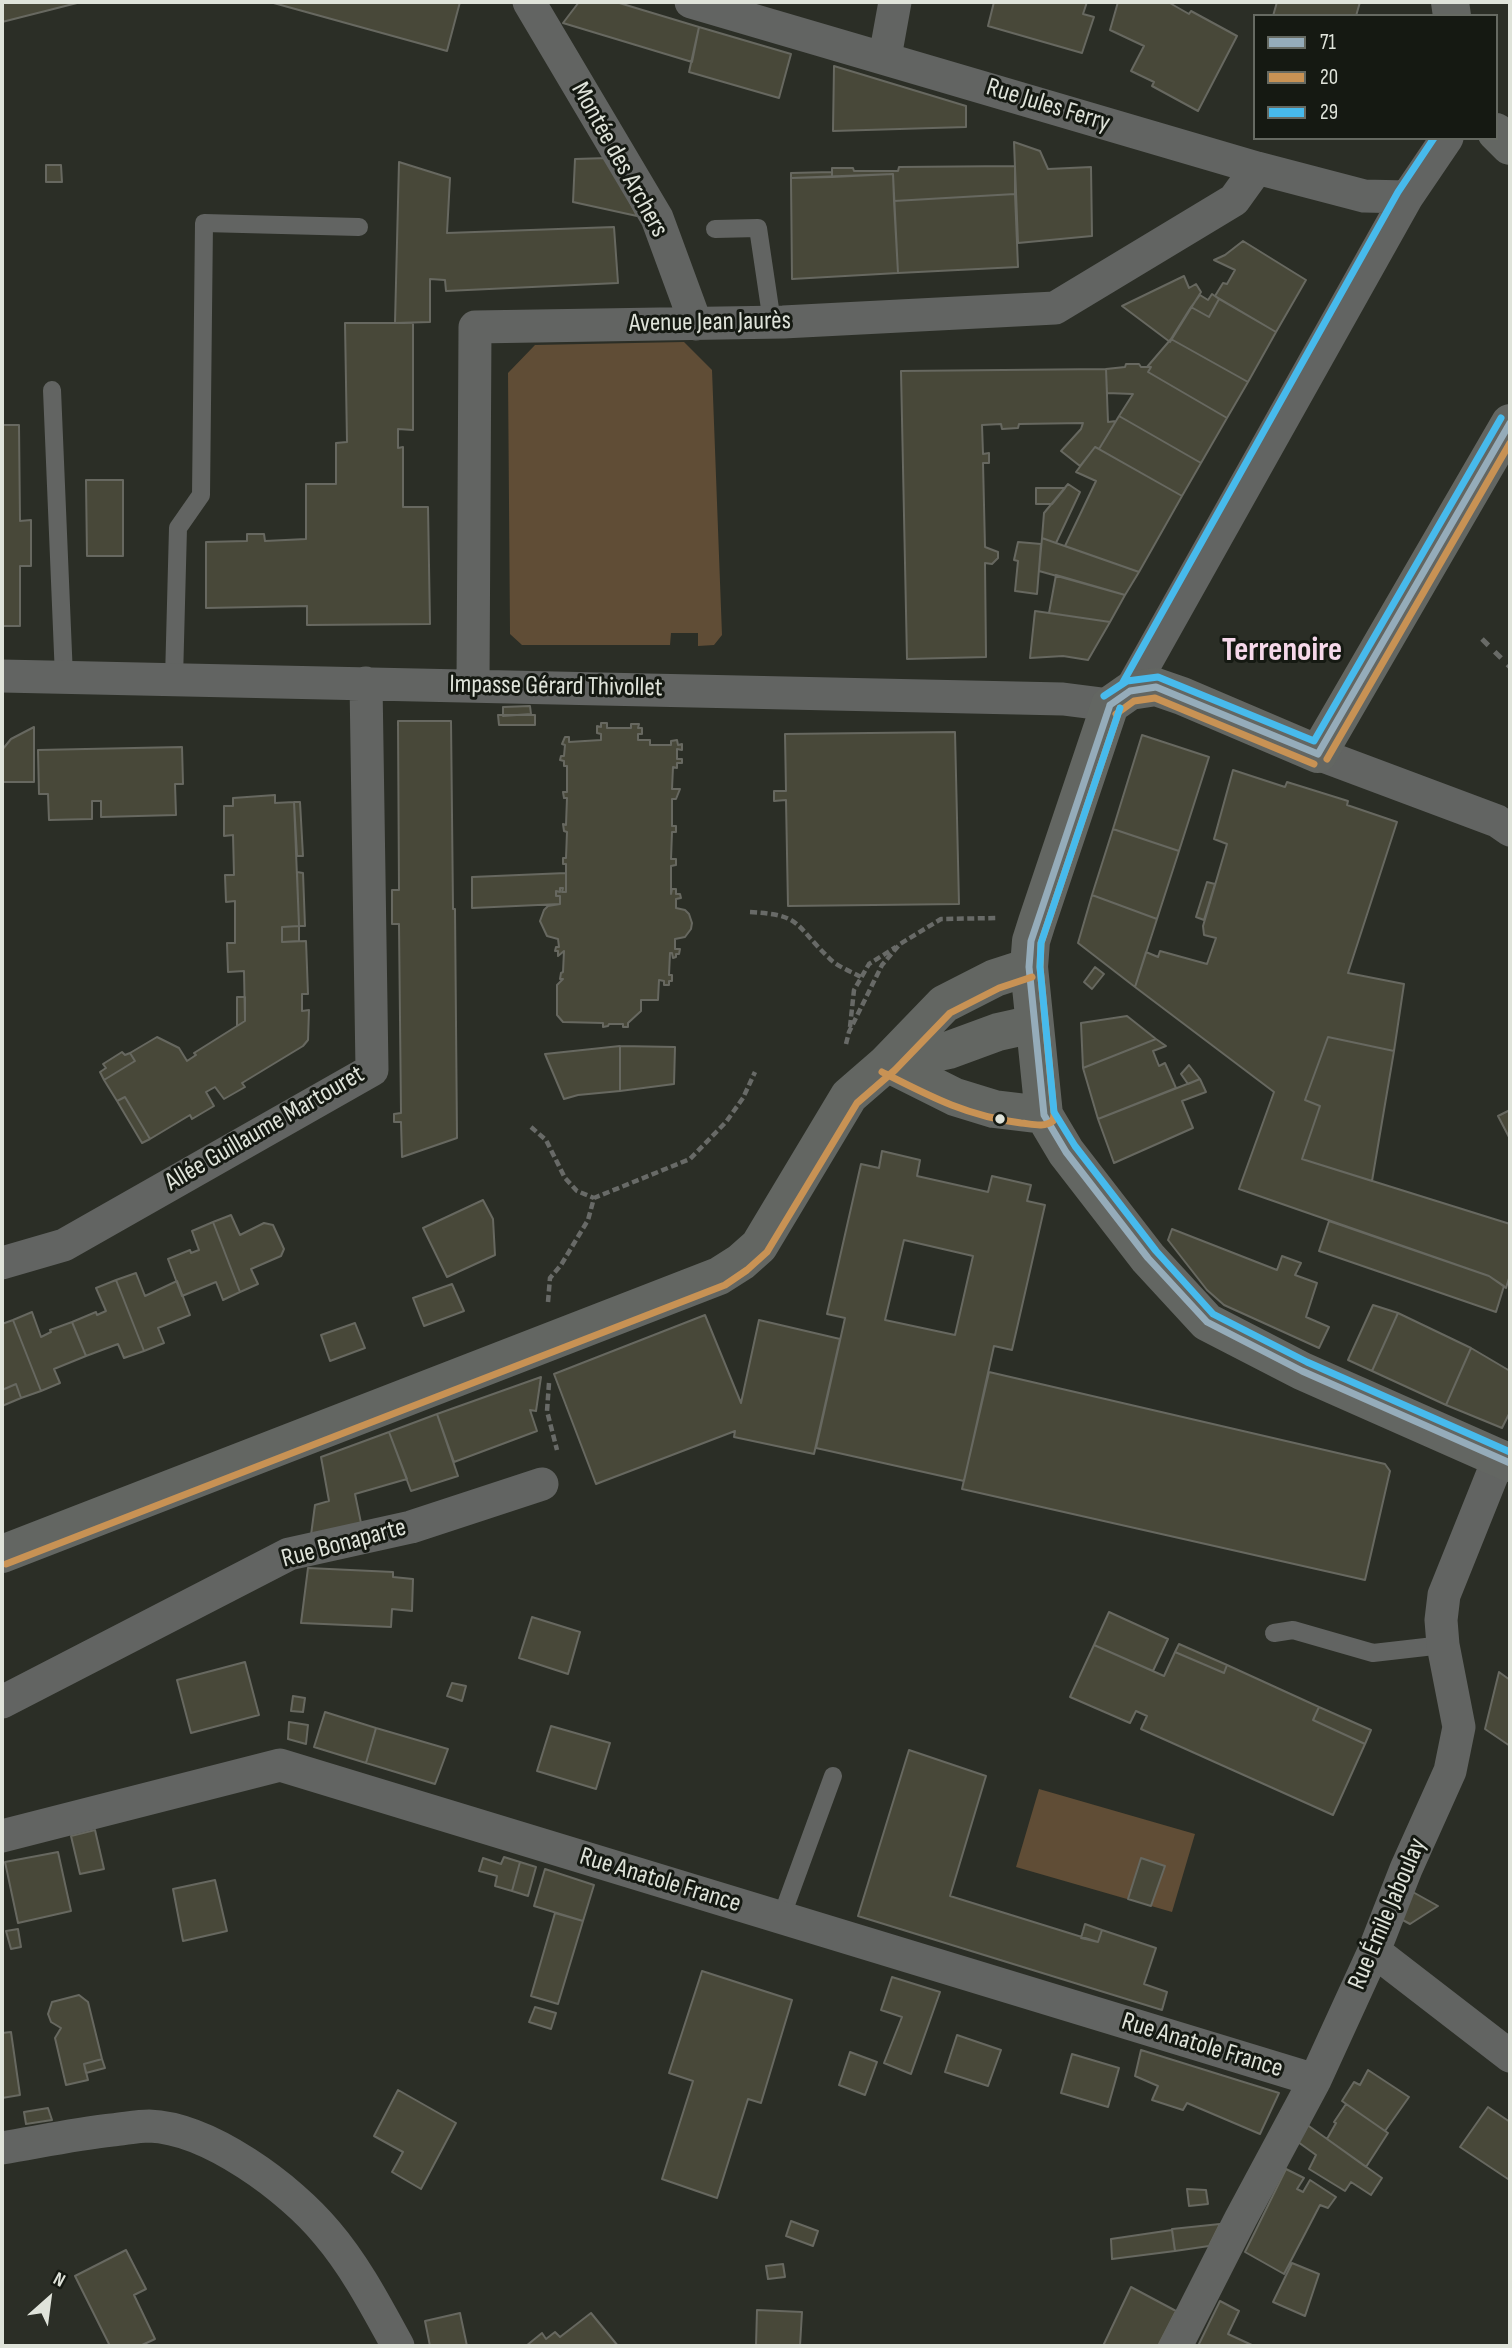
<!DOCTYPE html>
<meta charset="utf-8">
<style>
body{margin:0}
#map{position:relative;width:1512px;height:2348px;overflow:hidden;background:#2b2e26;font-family:"Sofia Sans Condensed",sans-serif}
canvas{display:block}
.frame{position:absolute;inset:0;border:4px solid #dfe3da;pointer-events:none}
.legend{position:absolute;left:1253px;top:14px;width:245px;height:126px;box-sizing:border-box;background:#151912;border:2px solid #666a62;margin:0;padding:9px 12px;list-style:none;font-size:21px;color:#dfe3da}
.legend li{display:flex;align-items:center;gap:14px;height:35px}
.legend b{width:35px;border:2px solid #666a62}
.north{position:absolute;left:14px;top:2264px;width:70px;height:70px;-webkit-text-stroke:5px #151912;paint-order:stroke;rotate:28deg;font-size:19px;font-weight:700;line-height:28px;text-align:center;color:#dfe3da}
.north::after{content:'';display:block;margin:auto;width:24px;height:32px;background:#dfe3da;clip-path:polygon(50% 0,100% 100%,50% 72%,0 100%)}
</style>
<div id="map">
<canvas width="1512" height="2348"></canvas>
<div class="frame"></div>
<ul class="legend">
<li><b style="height:9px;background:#95acba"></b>71</li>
<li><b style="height:9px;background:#c89254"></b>20</li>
<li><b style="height:9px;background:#47baec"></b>29</li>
</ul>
<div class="north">N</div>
</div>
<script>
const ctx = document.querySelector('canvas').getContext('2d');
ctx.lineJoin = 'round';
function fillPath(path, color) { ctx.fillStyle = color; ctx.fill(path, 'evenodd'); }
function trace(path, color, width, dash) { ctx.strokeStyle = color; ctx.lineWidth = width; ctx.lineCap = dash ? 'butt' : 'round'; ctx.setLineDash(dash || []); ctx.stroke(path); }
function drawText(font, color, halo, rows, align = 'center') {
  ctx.font = font + ' "Sofia Sans Condensed",sans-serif'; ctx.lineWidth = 6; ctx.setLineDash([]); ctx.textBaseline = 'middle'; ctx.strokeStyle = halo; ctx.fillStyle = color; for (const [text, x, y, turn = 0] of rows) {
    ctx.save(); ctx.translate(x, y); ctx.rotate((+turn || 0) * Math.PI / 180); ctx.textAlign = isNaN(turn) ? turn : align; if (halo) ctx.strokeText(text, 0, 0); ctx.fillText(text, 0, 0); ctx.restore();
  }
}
const green = new Path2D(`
 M684 342 712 370 722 635 714 645 698 646V633H671L670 645H522L510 634 508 373 535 345Z
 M1039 1789 1195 1834 1172 1912 1016 1867Z`);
const building = new Path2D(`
 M2 2H81L2 22Z
 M270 2H460L447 51Z
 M579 2H616L699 27 692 62 563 23Z
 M994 2H1087L1083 14 1094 17 1082 53 988 26Z
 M1118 2H1168L1189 14 1191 11 1237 36 1198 111 1152 86 1154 82 1131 71 1144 46 1110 30Z
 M1277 2H1360L1356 16H1273Z
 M699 27 791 54 779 98 689 72Z
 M834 66 966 106V127L833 131Z
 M1014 142 1040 151 1048 169 1091 167 1092 236 1018 243Z
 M608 158 637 216 573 202 575 159Z
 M399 162 450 178 447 233 614 227 618 283 446 291 445 280 430 279V322L395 323Z
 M46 165H61L62 182H46Z
 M1015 166V194L894 201 893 174 832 177V168H853L854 171H898L899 167Z
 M832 172V177L791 178V173Z
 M893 174 898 273 792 279 791 178Z
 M1015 194 1018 267 898 273 894 201Z
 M1243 241 1306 280 1276 332 1215 296 1223 283 1227 284 1235 270 1214 260 1225 255Z
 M1184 276 1189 288 1196 284 1201 292 1170 342 1122 306Z
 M1212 294 1219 299 1209 317 1191 307 1200 295 1208 300Z
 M1219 299 1276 332 1248 382 1171 339 1191 307 1209 317Z
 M345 323H413V430L398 429V448L403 447V507H428L430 624 307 625V606L206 608V542L247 541V534H264L265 541 306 539V484H336V443L347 442Z
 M1171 339 1248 382 1227 418 1148 372 1151 367H1147Z
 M1126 364H1139L1141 367H1151L1148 372 1227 418 1201 463 1119 416 1133 394 1107 393 1106 369 1125 367Z
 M1106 369 1108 422 1116 421 1099 449 1095 447 1080 466 1061 451 1081 429 1083 423 1019 424 1018 428 1002 429 1001 424 982 425 983 454 989 453V463H983L985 547 998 552V558L992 564 985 563 986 657 907 659 901 371Z
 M1119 416 1201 463 1182 496 1099 449Z
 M2 425H19L20 521 31 520V566H20V626H2Z
 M1095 447 1182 496 1139 572 1065 546 1096 481 1076 472Z
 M86 480H123V556H87Z
 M1068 484 1080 492 1056 543 1042 538 1044 513Z
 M1036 488H1065L1052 504H1036Z
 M1042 538 1056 543 1139 572 1125 595 1039 571Z
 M1018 542 1041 544 1037 594 1015 591 1018 561 1014 560Z
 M1056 575 1125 595 1110 622 1049 613Z
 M1035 611 1049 613 1110 622 1088 660 1063 656 1030 658Z
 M530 706 531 714 503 716V707Z
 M498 715H535V725H499Z
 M398 721H451L453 909H455L457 1138 402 1157 401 1122H394V1114L401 1113 399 924H392V890H399Z
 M601 723H607V728H631V724H639L638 728H642V734H638V740H650V745H671V741L677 740 678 745 682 744V750L677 749V759H682V763H677V768L673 767 672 789H680L676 799H672V826H676V832H672L671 859H676V865L671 866V894L672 889H676V894H680L681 898 676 899V908L685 910 689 914 692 923 691 929 685 937 675 939V949H680L679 954H676V957L673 958 672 953H670L669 975H672V981H669V985H664V981L659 980 658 1000H641V1011L628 1023V1027H623V1024H609L608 1026 603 1027V1023L563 1022 557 1015V985L563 979H560L561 973 563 972 564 951 558 956V951H555L556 947H559L558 939 547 936 540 921 544 910 548 906 560 904V896H556V891L560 892V888H563L562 892H566V864H563V858H566L567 832 564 831 563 824 566 825 567 798H564L563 792H567V766H564V761L560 760 561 756H564L565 745 562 744 565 737H569V742L601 740V734L597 733V726L601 727Z
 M34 727V782H2V750L11 739Z
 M955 732 959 904 788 906 786 800 774 801V791H786L785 734Z
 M1142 735 1209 757 1179 851 1113 829Z
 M182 747 183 784H175L176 815 101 817V801H92V819L49 820 48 794H39L38 750Z
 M1233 770 1285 787 1287 782 1348 801 1347 805 1397 822 1348 973 1404 984 1394 1051 1328 1037 1305 1100 1320 1106 1302 1159 1510 1224V1275L1506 1288 1489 1276 1239 1189 1274 1092 1135 987 1146 952 1158 957 1160 951 1207 964 1216 938 1204 935 1203 926 1227 844 1214 839Z
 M275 795V803L294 802 299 926 282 927V942L306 941 308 994H302V1011L309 1010 308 1040 303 1046 242 1083 245 1087 224 1099 215 1087 206 1092 214 1106 192 1119 190 1115 150 1139 125 1097 117 1101 104 1080 135 1061 130 1053 157 1037 179 1048 187 1061 196 1055 194 1053 245 1021 244 971 228 972 227 943H235V901L226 902 225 875H234L233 835 224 836V806H233V798Z
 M294 802H300L303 856H297Z
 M1113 829 1179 851 1157 919 1092 895Z
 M297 872 303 873 305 926H299Z
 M566 873V892H562L563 888H560V892L556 891V896H560V904L472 908V877Z
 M1207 882 1215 884 1204 920 1196 917Z
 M1092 895 1157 919 1135 987 1078 943Z
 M299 926V941L282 942V927Z
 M1095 967 1104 974 1092 989 1084 982Z
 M237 997H245V1021L237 1026Z
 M1127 1016 1156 1039 1083 1068 1081 1023Z
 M1328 1037 1394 1051 1372 1181 1302 1159 1320 1106 1305 1100Z
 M1156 1039 1166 1046 1153 1051 1159 1066 1165 1063 1176 1088 1098 1119 1083 1068Z
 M620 1046 675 1047 674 1084 620 1091Z
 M620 1046V1091L578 1095 564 1099 545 1054Z
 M122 1052 125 1055 130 1053 135 1061 104 1080 100 1072 106 1068 103 1064Z
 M1189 1065 1200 1079 1188 1084 1181 1074Z
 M1200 1079 1206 1092 1182 1101 1193 1128 1114 1163 1098 1119Z
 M125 1097 150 1139 142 1143 117 1101Z
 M1510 1110V1139L1498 1116Z
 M882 1151 920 1160 917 1176 988 1192 992 1176 1031 1185 1027 1201 1045 1205 1012 1350 994 1346 964 1481 816 1448 845 1318 827 1314 861 1164 879 1168ZM904 1240 973 1256 955 1335 885 1320Z
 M483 1200 493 1219 495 1255 447 1277 423 1228Z
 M231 1215 240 1235 264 1223 273 1225 284 1249 281 1256 251 1269 258 1284 240 1292 213 1222Z
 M1329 1221 1489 1276 1504 1286 1496 1312 1319 1251Z
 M213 1222 240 1292 223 1300 216 1282 182 1296 168 1259 190 1250 191 1253 199 1250 192 1231Z
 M1172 1229 1277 1270 1282 1256 1301 1263 1295 1275 1317 1283 1306 1317 1329 1327 1319 1348 1224 1305 1207 1290 1168 1240Z
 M136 1273 145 1296 177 1281 190 1315 158 1328 164 1343 144 1351 116 1280Z
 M116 1280 144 1351 124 1358 118 1344 86 1356 72 1322 96 1312 97 1315 106 1311 96 1288Z
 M452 1284 464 1311 424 1326 413 1298Z
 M1373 1305 1398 1313 1372 1371 1348 1360Z
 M32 1312 41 1337 51 1332 50 1330 72 1322 86 1356 54 1369 60 1383 41 1391 13 1320Z
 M1398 1313 1471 1348 1446 1405 1372 1371Z
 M705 1315 741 1403 759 1320 840 1339 814 1454 734 1437 735 1431 596 1484 554 1374Z
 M13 1320 41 1391 21 1398 16 1384 2 1390V1324Z
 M355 1323 365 1348 330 1361 321 1335Z
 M1471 1348 1510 1371V1412L1502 1428 1446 1405Z
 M989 1372 1385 1464 1390 1471 1365 1580 962 1489Z
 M541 1377 536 1411 530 1410 537 1431 454 1462 437 1414Z
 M16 1384 21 1398 2 1406V1390Z
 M437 1414 458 1476 411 1491 389 1432Z
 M389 1432 407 1479 355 1494 361 1523 311 1535 315 1505 329 1501 321 1457Z
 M308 1568 393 1572V1577L413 1579 412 1611 392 1609 391 1627 301 1623Z
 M1109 1612 1168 1639 1153 1671 1094 1645Z
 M532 1617 580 1632 568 1674 519 1658Z
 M1179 1644 1227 1665 1224 1673 1175 1652Z
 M1094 1645 1164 1676 1175 1652 1224 1673 1227 1665 1319 1707 1313 1720 1365 1744 1333 1815 1141 1729 1147 1716 1136 1711 1130 1723 1070 1697Z
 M245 1662 259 1715 191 1733 177 1680Z
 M1499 1672 1510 1680V1746L1485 1729Z
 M452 1683 466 1686 462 1701 447 1696Z
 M293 1696 305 1698 303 1712 291 1711Z
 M1319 1707 1371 1730 1365 1744 1313 1720Z
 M325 1712 376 1728 366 1763 314 1747Z
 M289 1722 308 1725 306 1744 288 1739Z
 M551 1726 610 1743 596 1789 537 1771Z
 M376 1728 448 1749 435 1784 366 1763Z
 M909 1750 986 1776 950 1896 1098 1942 1102 1930 1156 1948 1144 1984 1167 1992 1162 2010 858 1916Z
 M95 1830 104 1869 80 1874 71 1836Z
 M58 1852 71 1911 18 1923 5 1862Z
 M504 1857 520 1862 512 1891 495 1886 497 1876 479 1871 483 1858 501 1864Z
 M1141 1858 1165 1866 1151 1906 1128 1899Z
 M520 1862 536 1867 528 1896 512 1891Z
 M545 1869 594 1885 583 1921 534 1906Z
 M215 1880 227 1931 183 1941 173 1889Z
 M1411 1891 1438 1906 1410 1924 1399 1918Z
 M555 1913 583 1921 558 2004 531 1996Z
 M1085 1924 1102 1930 1098 1942 1081 1938Z
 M18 1929 21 1947 11 1949 6 1931Z
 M702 1971 792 2000 761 2103 748 2099 717 2198 662 2179 693 2081 669 2073Z
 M892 1977 940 1992 911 2074 884 2063 902 2017 881 2010Z
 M79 1995 88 2002 102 2059 84 2064 88 2080 66 2085 55 2038 61 2028 51 2022 48 2014 52 2002Z
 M535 2007 556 2013 551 2029 529 2022Z
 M11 2032 20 2095 2 2098V2033Z
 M957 2035 1001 2050 988 2086 945 2072Z
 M1141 2050 1279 2093 1260 2134 1187 2103 1183 2110 1152 2100 1158 2086 1135 2076Z
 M850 2052 877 2062 865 2095 839 2085Z
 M1072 2054 1119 2068 1108 2107 1061 2093Z
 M102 2059 105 2068 86 2073 84 2064Z
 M1368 2070 1409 2097 1385 2131 1342 2101 1354 2082 1360 2085Z
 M398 2090 456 2123 421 2189 392 2172 403 2152 374 2136Z
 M1346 2104 1388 2133 1366 2167 1327 2139 1336 2123 1334 2122Z
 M1488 2107 1510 2122V2176L1508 2179 1460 2147Z
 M48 2108 52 2120 26 2124 24 2112Z
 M1306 2124 1382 2178 1371 2195 1351 2182 1345 2191 1309 2169 1316 2155 1298 2142Z
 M1286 2169 1304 2178 1297 2189 1303 2192 1310 2180 1336 2197 1328 2208 1320 2205 1284 2274 1245 2252Z
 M1187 2189 1206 2190 1208 2204 1189 2206Z
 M791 2221 818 2231 813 2246 786 2236Z
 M1220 2224 1209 2246 1175 2251 1172 2229Z
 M1172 2230 1175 2251 1112 2259 1111 2239Z
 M126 2250 146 2289 134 2295 155 2339 140 2346H110L75 2276Z
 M1292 2263 1319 2274 1305 2316 1273 2302Z
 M783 2264 785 2277 768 2279 766 2266Z
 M1131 2287 1176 2311 1158 2346H1103Z
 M1220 2301 1239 2311 1228 2334 1254 2346H1198Z
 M757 2310 802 2312 800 2346H756Z
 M460 2313 467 2346H430L425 2321Z
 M591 2313 618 2346H526L542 2333 546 2339 555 2332 560 2337Z`);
const path = new Path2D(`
 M750 912C802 915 794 924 828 957 836 966 850 971 861 977
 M850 1027 854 990 869 964 896 947
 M846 1044 849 1032 882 965 900 944 941 919 997 918
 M531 1127 546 1140 565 1178 577 1191 594 1198
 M548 1302 550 1278 561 1265 588 1220 594 1198 690 1159 726 1122 743 1098 755 1072
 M549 1383 547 1411 557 1450`);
const lane = new Path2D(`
 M715 229 758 228 772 322
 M52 390 64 677
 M174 679 178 528 201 495 204 223 359 227
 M1274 1633 1293 1630 1373 1653 1443 1645
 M781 1918 833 1776`);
const street = new Path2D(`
 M529 2 657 218 696 324
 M691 2 1257 168 1364 196 1407 197
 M885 57 895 2
 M2 676 1063 699 1110 705
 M473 685 475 327 783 322 1055 308 1234 200 1257 168
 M1130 691 1407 197 1447 138
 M1318 754 1497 821 1510 830
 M2 1263 64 1245 372 1070 366 683
 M2 1702 289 1554 411 1527 542 1484
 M2 1836 280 1765 1315 2080
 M1374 1951 1510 2056
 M2 2148C38 2142 75 2134 112 2130 124 2129 137 2126 149 2126 209 2128 290 2188 327 2233 356 2267 377 2308 398 2346
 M1176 2346 1241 2218 1315 2080 1374 1951 1406 1869 1450 1771 1459 1727 1443 1645 1441 1620 1444 1595 1499 1458`);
const secondary = new Path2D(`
 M1450 2 1452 16
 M1496 132 1510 146
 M1510 423 1318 754 1182 696 1156 687 1130 691 1110 705 1037 922 1031 941 1029 967 1044 1115 1066 1152 1148 1258 1207 1322 1302 1371 1510 1463
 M887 1063 955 1097 994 1109 1044 1115
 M887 1063 949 1050 998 1032 1034 1024
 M2 1554 719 1276 741 1262 759 1246 849 1096 887 1063 944 1004 995 978 1029 967`);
const rail = new Path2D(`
 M1482 639 1510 667`);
const bus1 = new Path2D(`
 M1110 705 1031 941 1029 967 1044 1115 1066 1152 1148 1258 1207 1322 1302 1371 1510 1463
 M1110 705 1130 691 1156 687 1318 754
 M1318 754 1510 423`);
const bus2 = new Path2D(`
 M1116 714 1134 701 1155 698 1314 764
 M1327 759 1510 443
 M882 1072C931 1097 967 1116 1021 1123 1032 1124 1044 1128 1053 1121L1054 1114 1040 967 1041 943 1120 708
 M6 1564 725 1285 747 1270 767 1252 857 1103 895 1070 950 1013 999 988 1032 977`);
const bus3 = new Path2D(`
 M1104 696 1122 684 1398 192 1434 138
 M1104 696 1127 681 1158 677 1314 741 1501 418
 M1120 708 1041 943 1040 967 1054 1112 1075 1146 1156 1251 1213 1314 1307 1362 1510 1452`);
const markers = [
 [1000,1119,6,"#dfe3da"]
];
const streetNames = [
 ["Rue Jules Ferry",1048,106,17],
 ["Montée des Archers",619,160,61],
 ["Avenue Jean Jaurès",710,323,-1],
 ["Impasse Gérard Thivollet",556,687,1],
 ["Allée Guillaume Martouret",265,1129,-30],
 ["Rue Bonaparte",344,1544,-15],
 ["Rue Anatole France",660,1881,17],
 ["Rue Émile Jaboulay",1388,1914,-67],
 ["Rue Anatole France",1202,2046,17]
];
const districtNames = [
 ["Terrenoire",1282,652]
];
fillPath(green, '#604d36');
fillPath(building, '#484839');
trace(building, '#676860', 2);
trace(path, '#686a67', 4.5, [7, 3.5]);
trace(lane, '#626462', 18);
trace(street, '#626462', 33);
trace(secondary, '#636662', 38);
trace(rail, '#696b67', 5, [9, 9]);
trace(bus1, '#95acba', 7);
trace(bus2, '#c89254', 7);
trace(bus3, '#47baec', 7);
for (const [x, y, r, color] of markers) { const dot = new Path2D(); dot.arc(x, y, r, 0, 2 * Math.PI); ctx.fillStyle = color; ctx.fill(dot); trace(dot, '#151912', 2.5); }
drawText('26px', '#dfe3da', '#151912', streetNames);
drawText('bold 33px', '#f6d8ea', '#151912', districtNames);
</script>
